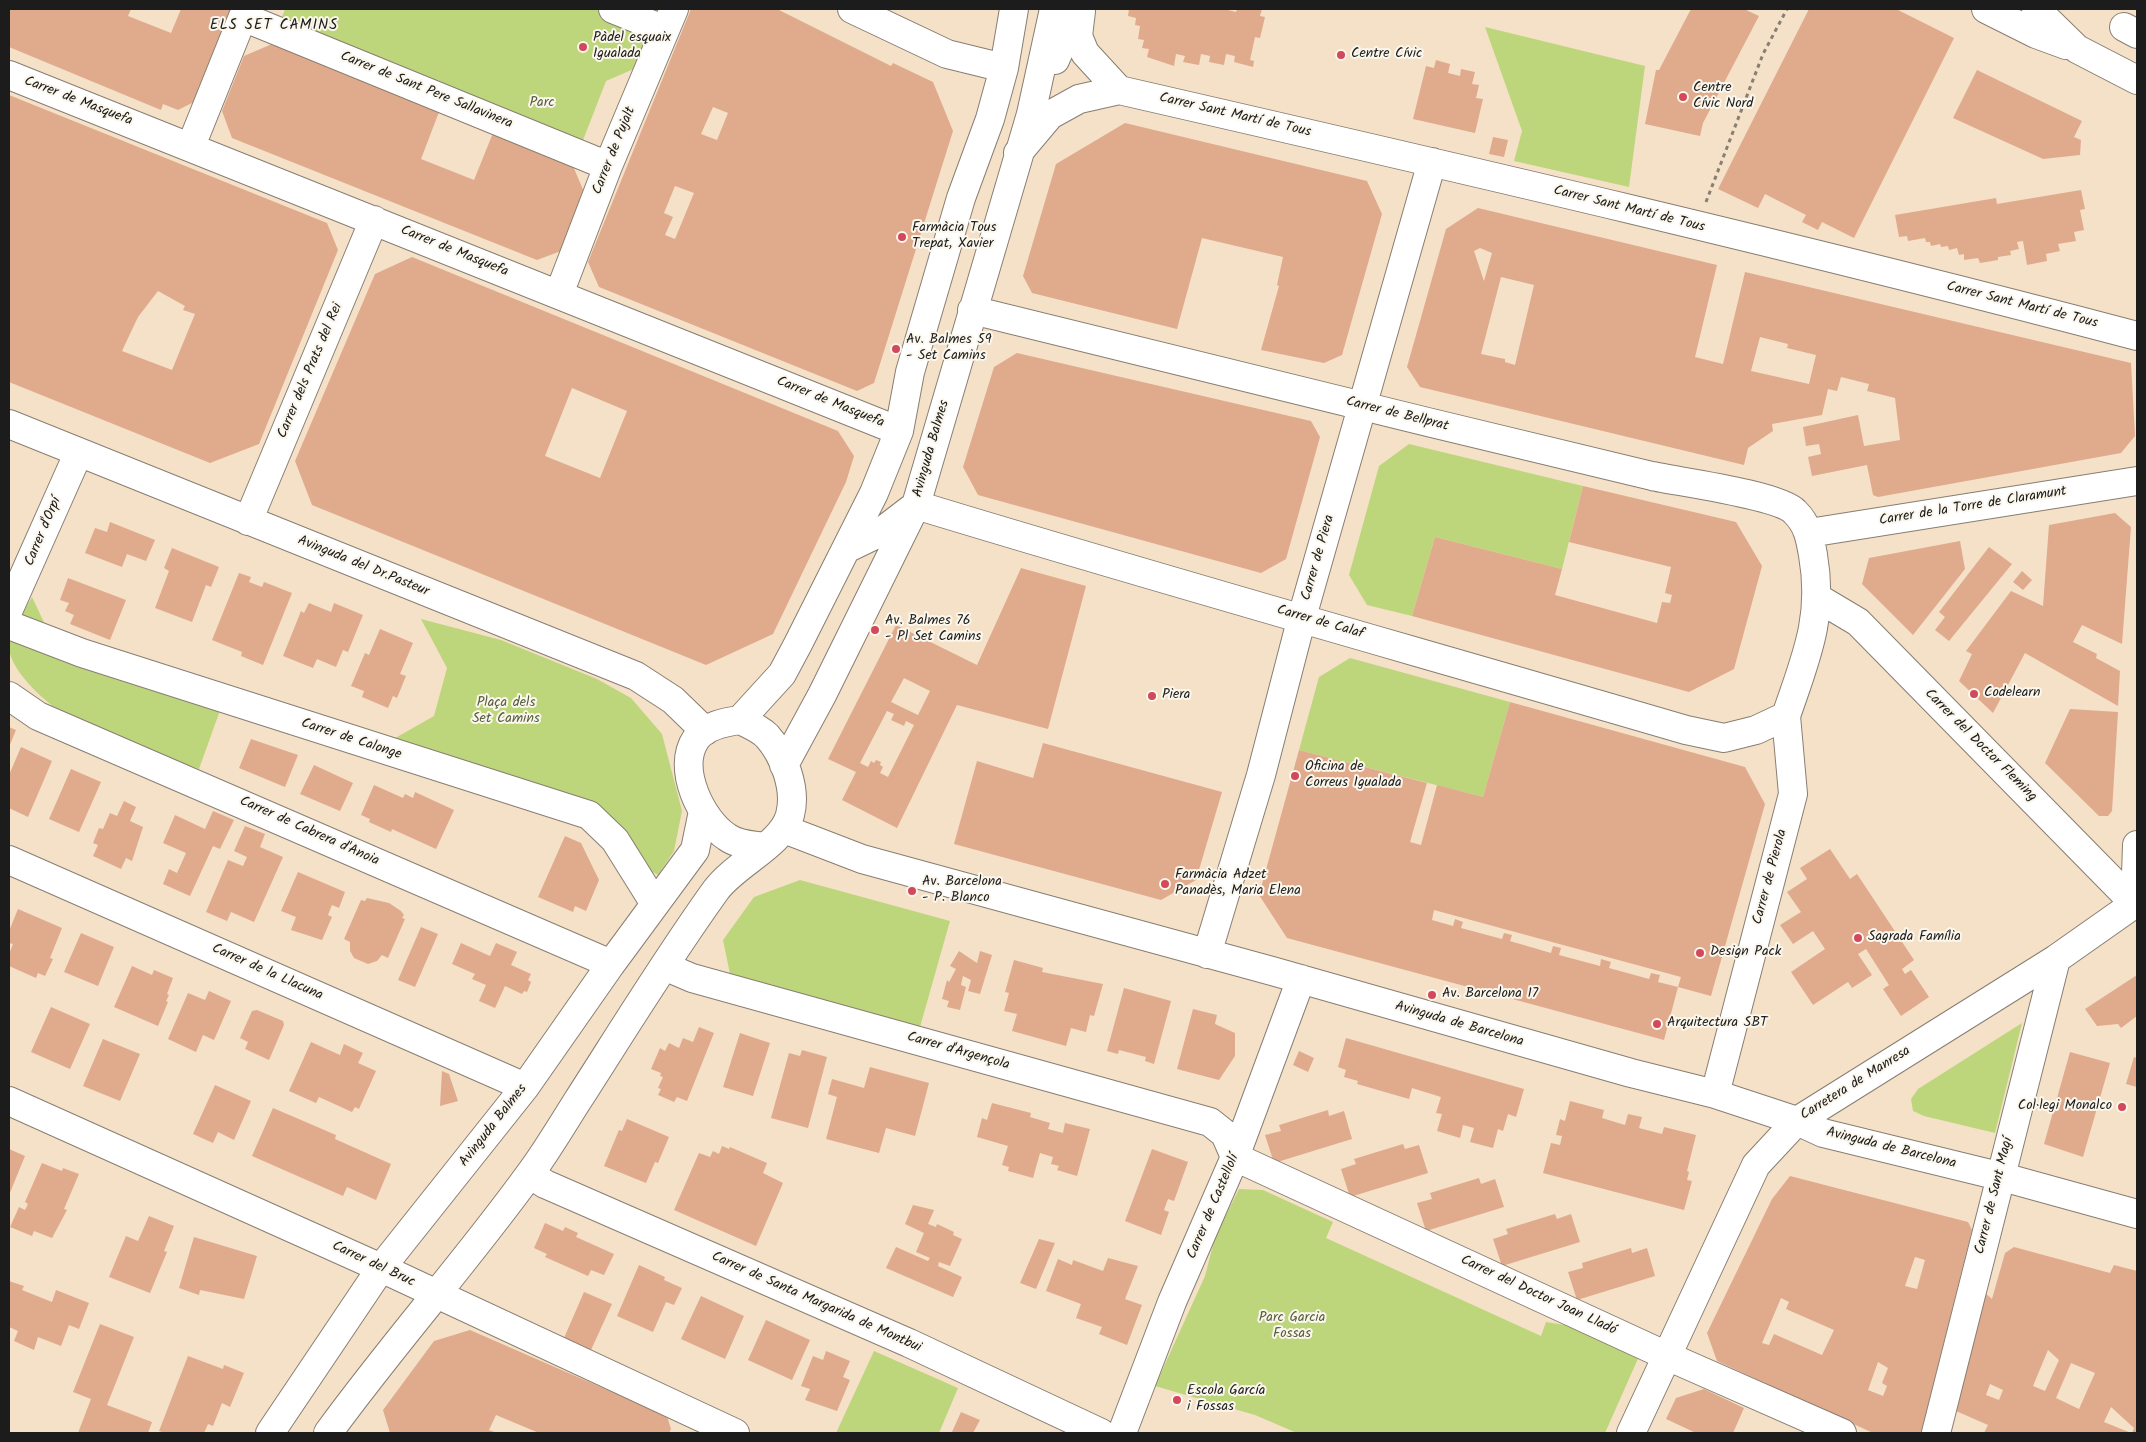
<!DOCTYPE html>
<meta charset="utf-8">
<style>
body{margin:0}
#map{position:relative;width:2146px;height:1442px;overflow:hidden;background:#f5e1c8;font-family:Kalam,sans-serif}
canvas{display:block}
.frame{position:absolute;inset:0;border:10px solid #1c1c1c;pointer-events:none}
</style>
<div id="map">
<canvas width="2146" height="1442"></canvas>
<div class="frame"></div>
</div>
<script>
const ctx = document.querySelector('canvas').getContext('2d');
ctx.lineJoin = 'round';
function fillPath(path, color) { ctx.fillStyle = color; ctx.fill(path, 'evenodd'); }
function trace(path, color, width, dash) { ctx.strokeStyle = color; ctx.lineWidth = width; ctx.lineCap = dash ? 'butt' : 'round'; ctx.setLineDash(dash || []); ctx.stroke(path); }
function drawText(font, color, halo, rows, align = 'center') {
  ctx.font = font + ' Kalam,sans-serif'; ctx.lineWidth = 4; ctx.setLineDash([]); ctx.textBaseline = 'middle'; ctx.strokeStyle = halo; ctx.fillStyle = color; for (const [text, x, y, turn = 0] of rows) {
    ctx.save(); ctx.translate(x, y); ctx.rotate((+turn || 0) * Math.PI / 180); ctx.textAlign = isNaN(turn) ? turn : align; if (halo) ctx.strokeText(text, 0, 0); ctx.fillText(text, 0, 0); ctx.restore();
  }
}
const green = new Path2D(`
 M285 9H659L636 68 606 81 573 166 272 44Z
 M1485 27 1645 66 1629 187 1514 161 1522 131Z
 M1409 444 1583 486 1562 569 1435 537 1412 616 1367 605 1349 575 1379 466Z
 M32 597 50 635 227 691 199 769C164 757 123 746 90 731 64 718 4 673 9 641 11 629 26 608 32 597Z
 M421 619 501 640 597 679 631 698 662 734 682 811 674 851 658 875 649 870 634 849 390 741 434 716 447 668Z
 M1350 658 1510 702 1483 797 1299 750 1319 677Z
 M800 880 950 921 920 1027 730 974 723 940 754 897Z
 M2022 1023 1995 1133 1924 1116 1913 1111 1911 1099 1918 1089Z
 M1239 1189 1263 1190 1333 1222 1326 1238 1541 1336 1546 1322 1597 1330 1640 1354 1605 1433H1297L1255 1415 1155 1386 1205 1276 1215 1237Z
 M874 1351 958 1388 939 1433H836Z`);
const building = new Path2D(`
 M9 9H131L128 16 171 33 181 9H232L194 102 178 110 163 104 161 110 9 47Z
 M691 9H777L891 66 893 63 933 82 953 131 874 383 857 391 599 287 588 262ZM713 107 728 113 717 140 701 134ZM675 186 694 193 675 239 665 235 673 217 664 213Z
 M1129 9H1224L1236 12 1237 9H1262L1260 16 1265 17 1260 38 1255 37 1250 60 1254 61 1253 67 1234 62 1235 56 1226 54 1224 65 1209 62 1210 56 1201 54 1199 65 1183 62 1185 56 1176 54 1174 66 1147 57 1149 49 1142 48 1144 40 1138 39 1140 26 1135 25 1136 18 1128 16Z
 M1691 9H1744L1759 16 1703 123 1700 136 1645 124 1656 70H1659Z
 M1809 9H1896L1954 38 1854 238 1822 222 1818 230 1802 222 1806 215 1765 194 1758 208 1718 189Z
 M272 44 439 112 421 159 474 180 493 133 573 166 584 192 561 251 537 260 232 138 222 111 244 56Z
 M1436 60 1450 64 1448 73 1460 76 1461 69 1475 72 1472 84 1479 85 1476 98 1483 99 1475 133 1413 119 1426 66 1434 68Z
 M1977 70 2082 121 2074 137 2081 140 2080 155 2043 159 1953 118Z
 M9 95 327 223 338 250 259 444 210 463 9 382ZM158 291 185 306 183 310 195 314 172 370 122 351 138 317Z
 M1125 123 1367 181 1382 214 1342 355 1324 363 1261 350 1279 286 1277 285 1283 257 1202 238 1177 329 1032 293 1023 276 1056 164Z
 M1493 137 1508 140 1504 157 1489 154Z
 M2081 190 2085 209 2080 210 2084 230 2074 232 2076 241 2058 244 2060 251 2046 254 2047 261 2027 265 2023 241 2017 242 2019 249 2010 251 2011 255 1998 257V260L1980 263 1978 258 1964 260V254L1959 255 1957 248 1949 250 1948 246 1941 247 1940 244 1931 246 1930 242H1926L1925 238 1908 241 1907 236 1899 237 1895 215 1996 198 1997 204Z
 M1478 208 1717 265 1695 357 1723 364 1745 272 2131 363 2135 436 2121 453 1878 497 1873 495 1867 465 1812 476 1808 457 1821 454 1819 444 1806 446 1803 427 1858 415 1864 446 1900 440 1895 398 1867 391 1869 384 1841 377 1837 391 1828 389 1822 415 1772 424 1773 431 1748 448 1744 465 1420 387 1407 367 1446 229ZM1480 248 1492 253 1484 281 1474 251ZM1501 277 1534 285 1515 365 1505 362V359L1481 354ZM1760 337 1788 344 1787 348 1816 355 1809 384 1751 371Z
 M412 257 838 431 854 456 846 482 773 634 706 665 312 505 295 461 375 274ZM572 388 627 411 600 478 545 456Z
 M1017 353 1311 421 1320 437 1286 559 1261 573 978 495 963 467 994 367Z
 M1583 486 1736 522 1762 566 1734 669 1689 692 1412 616 1435 537 1562 569 1555 595 1657 623 1662 602 1670 603 1672 595 1665 593 1671 567 1569 542Z
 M2115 513 2131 527 2122 644 2082 625 2073 642 2097 654 2096 658 2120 671 2118 706 2025 653 1993 713 1959 681 1972 654 1966 651 2011 591 2043 606 2049 525Z
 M110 522 155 540 146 561 127 554 122 567 85 553 95 528 107 532Z
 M1960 541 1965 569 1913 635 1862 584 1869 558Z
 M1989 547 2012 564 1949 641 1935 630 1945 617 1939 612Z
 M172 548 219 567 211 587 206 585 192 622 155 608 169 571 164 568Z
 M1021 568 1086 586 1048 729 957 705 897 828 842 800 856 772 828 759 896 625 977 665ZM904 678 930 691 918 715 891 702ZM887 711 894 714 891 720 904 726 906 721 914 725 888 777 880 773 883 767 880 765 881 762 876 760 874 763 871 761 868 767 860 763Z
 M2022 571 2032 580 2023 590 2013 582Z
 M239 573 251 577 249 582 262 587 264 582 292 593 263 665 241 656 242 652 212 640Z
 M68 578 126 600 110 640 70 624 74 615 65 611 69 603 60 600Z
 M309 603 331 612 334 603 363 615 348 652 343 650 336 667 317 659 313 668 283 656 301 611 304 613Z
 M380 629 413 643 400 674 406 676 397 698 393 696 388 708 362 697 364 691 351 686 365 653 369 655Z
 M1510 702 1745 767 1765 804 1711 996 1678 987 1681 977 1434 910 1432 920 1453 926 1455 919 1463 922 1461 928 1502 939 1504 933 1512 935 1510 941 1551 953 1553 946 1561 948 1559 955 1600 966 1601 959 1611 962 1609 968 1649 979 1651 973 1660 975 1658 982 1678 987 1664 1040 1287 938 1259 895 1299 750 1427 783 1410 842 1421 845 1437 785 1483 797Z
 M2070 709 2118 712 2112 811 2108 816H2099L2045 763Z
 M9 727 16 730 9 747Z
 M251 739 298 755 285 787 239 768Z
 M1043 743 1222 792 1196 880 1161 900 954 844 977 761 1033 778Z
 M21 747 52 761 28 817 9 808V775Z
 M314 765 353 783 340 811 300 794Z
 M71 769 101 782 79 832 49 819Z
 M374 785 403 798 405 794 413 798 415 792 454 810 436 849 392 829 391 832 369 822 370 819 361 815Z
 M124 801 136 807 130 821 143 827 132 861 126 858 121 869 93 856 98 845 93 843 99 828 103 829 110 813 117 816Z
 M213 811 234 820 220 849 213 846 190 896 163 884 169 869 177 873 186 853 163 843 175 815 205 829Z
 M245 826 265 834 260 847 283 857 254 922 231 912 227 921 206 912 228 860 243 866 247 857 234 851Z
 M565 836 581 843 599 880 586 911 575 906 573 912 538 897Z
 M1830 849 1850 879 1857 874 1914 960 1902 969 1905 974 1911 970 1929 997 1901 1016 1883 989 1889 985 1866 949 1858 954 1872 975 1852 988 1848 982 1813 1005 1791 972 1825 949 1813 931 1793 944 1780 925 1801 912 1787 892 1807 879 1800 868Z
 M298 872 345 892 339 908 332 905 328 915 332 917 322 940 291 930 296 917 281 911Z
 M367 898 389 903 401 911 404 915 402 918 405 919 388 958 382 955 377 961 368 964 354 958 350 951V942L344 939 361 900 365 901Z
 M18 909 62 928 50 958 53 959 45 976 38 973 36 978 9 966V954L13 944 9 943V931Z
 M421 927 438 934 415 987 398 980Z
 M81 933 114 947 98 986 64 972Z
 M461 943 490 956 496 943 517 952 511 965 531 974 528 980 531 982 527 992 524 991 522 994 505 986 495 1008 479 1001 486 985 472 979 475 974 452 964Z
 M959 951 977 963 980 951 992 955 980 994 968 991 971 980 963 976 961 985 966 987 960 1010 947 1007 949 1001 942 999 947 980 949 982 956 969 950 966Z
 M1014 960 1043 968 1042 972 1103 984 1094 1016 1090 1015 1086 1032 1071 1028 1066 1046 1012 1031 1017 1014 1004 1011 1009 993 1005 992Z
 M132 966 152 975 154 970 173 978 167 994 169 995 166 1001 168 1002 158 1026 114 1007Z
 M2137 975V1016L2121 1028 2118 1024 2097 1026 2085 1009Z
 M1124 988 1171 1001 1154 1064 1145 1061 1146 1057 1119 1050 1118 1054 1107 1051Z
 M209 991 231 1001 214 1040 203 1035 196 1052 168 1039 188 993 205 1000Z
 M51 1007 90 1024 70 1069 31 1052Z
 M1193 1009 1217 1015 1215 1024 1235 1033V1056L1219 1080 1177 1069Z
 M257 1010 283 1021 284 1025 269 1060 245 1049 248 1042 240 1038 252 1011Z
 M699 1027 714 1033 687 1101 677 1097 674 1102 658 1095 661 1089 658 1088 663 1077 660 1076 661 1073 651 1069 660 1048 665 1051 669 1043 679 1048 683 1038 693 1042Z
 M740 1033 770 1043 753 1096 723 1087Z
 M1346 1038 1524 1089 1516 1117 1508 1114 1503 1131 1498 1129 1493 1148 1470 1142 1474 1128 1463 1125 1460 1138 1437 1131 1442 1114 1436 1113 1441 1097 1412 1088 1409 1099 1357 1084 1358 1081 1344 1077 1346 1070 1338 1067Z
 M103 1039 140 1054 120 1101 83 1086Z
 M311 1042 340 1055 344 1044 363 1053 358 1063 376 1071 359 1109 355 1107 352 1112 319 1097 316 1103 289 1091Z
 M802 1050 827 1057 808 1128 771 1118 789 1053 800 1056Z
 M1299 1051 1314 1058 1308 1072 1293 1065Z
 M2070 1052 2110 1063 2083 1157 2044 1144Z
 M2134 1057 2137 1058V1087L2126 1084Z
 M870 1067 929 1083 915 1136 886 1128 879 1153 826 1139 837 1097 828 1094 832 1079 864 1088Z
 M442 1071 449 1074 458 1101 440 1106Z
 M215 1085 251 1101 234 1140 218 1132 213 1143 193 1134Z
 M1570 1101 1604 1110 1602 1118 1625 1125 1628 1114 1642 1117 1639 1128 1662 1134 1664 1127 1696 1135 1687 1171 1689 1172 1687 1180 1692 1181 1684 1210 1543 1173 1551 1143 1560 1145 1562 1136 1556 1135 1560 1119 1565 1121Z
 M992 1103 1031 1113 1030 1117 1050 1123 1048 1129 1063 1133 1065 1123 1090 1129 1077 1176 1057 1170 1059 1166 1051 1164 1053 1157 1040 1153 1033 1178 1008 1171 1009 1167 1002 1165 1008 1146 977 1137 982 1118 987 1120Z
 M273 1108 336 1135 335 1139 391 1164 376 1200 347 1187 343 1196 252 1156Z
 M1328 1110 1329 1116 1344 1111 1352 1139 1274 1163 1265 1135 1281 1131 1279 1125Z
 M627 1119 669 1137 658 1163 655 1162 646 1183 604 1166 619 1130 622 1131Z
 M1403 1144 1405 1149 1419 1145 1428 1173 1350 1197 1341 1169 1356 1164 1354 1159Z
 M722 1146 729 1149 730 1147 767 1163 763 1173 783 1183 756 1246 674 1210 699 1153 710 1157 713 1151 719 1154Z
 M9 1149 25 1156 9 1195Z
 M1152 1149 1188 1162 1174 1201 1168 1199 1164 1210 1169 1212 1161 1235 1125 1221Z
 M42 1163 62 1171 63 1168 79 1174 64 1209 67 1210 52 1238 34 1231 32 1236 10 1227 19 1207 25 1210 28 1204 25 1202Z
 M1790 1176 1968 1222 1972 1230 1921 1433H1873L1717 1361 1707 1333 1772 1199ZM1915 1257 1925 1260 1917 1289 1905 1286ZM1781 1298 1789 1302 1786 1309 1834 1330 1822 1355 1774 1334 1769 1345 1762 1343ZM1878 1362 1888 1368 1882 1383 1887 1386 1883 1396 1868 1390Z
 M1479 1178 1481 1184 1495 1179 1504 1207 1426 1231 1417 1203 1432 1199 1430 1193Z
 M913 1205 934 1210 928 1224 936 1227 937 1224 954 1232 953 1235 962 1239 950 1266 939 1262 938 1266 962 1277 953 1297 886 1268 896 1247 928 1261 930 1258 916 1252 924 1233 905 1224Z
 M1555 1214 1557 1219 1571 1214 1580 1242 1502 1266 1493 1239 1508 1234 1506 1229Z
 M149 1216 174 1226 164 1251 167 1252 150 1293 109 1277 126 1236 138 1241Z
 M545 1223 563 1231 565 1227 578 1233 576 1237 614 1254 604 1275 591 1270 588 1276 545 1257 547 1254 534 1248Z
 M194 1237 257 1256 244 1299 200 1290 199 1295 179 1288Z
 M1039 1239 1055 1243 1036 1289 1020 1283Z
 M2014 1247 2110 1273 2114 1265 2137 1271V1433H2132L2134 1428 2111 1407 2104 1422 2131 1433H1984L1988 1425 1956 1411 1985 1293 1992 1299 2005 1253ZM2048 1350 2059 1360 2045 1391 2033 1386ZM2071 1363 2095 1373 2079 1409 2056 1398ZM1990 1384 2003 1390 1999 1400 1986 1395Z
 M1631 1248 1632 1253 1647 1248 1655 1276 1577 1300 1568 1272 1583 1268 1582 1263Z
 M1108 1258 1138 1266 1125 1299 1142 1305 1127 1345 1099 1334 1102 1327 1076 1318 1081 1304 1046 1291 1058 1259 1072 1265 1073 1260 1103 1271Z
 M639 1265 665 1277 664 1280 682 1288 674 1305 666 1302 653 1332 617 1316Z
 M9 1281 24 1286 22 1290 52 1302 56 1290 89 1303 79 1329 69 1325 61 1346 38 1337 34 1350 14 1341 18 1331 9 1327Z
 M584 1292 612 1304 591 1350 564 1338Z
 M701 1296 744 1316 725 1359 681 1339Z
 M766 1320 810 1340 792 1380 748 1360Z
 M100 1324 134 1337 107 1405 152 1422 148 1433H78L91 1399 73 1392Z
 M470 1330 667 1416 671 1429 669 1433H539L496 1415 489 1430 497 1433H390L383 1410 434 1341Z
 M826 1351 850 1361 843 1377 850 1380 837 1411 805 1400 810 1389 801 1386 813 1356 823 1360Z
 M188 1356 223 1369 224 1365 244 1373 230 1407 222 1403 213 1426 208 1424 204 1433H165L159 1431Z
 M1704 1389 1744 1408 1733 1433H1696L1666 1419 1676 1398Z
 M961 1412 980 1420 973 1433 952 1432Z`);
const path = new Path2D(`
 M1706 202 1763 54 1787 9`);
const minor = new Path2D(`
 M613 9 665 30
 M852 9 947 54 1004 68
 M1986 9 2036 34 2066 45
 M2036 9 2077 49 2137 80
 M1081 11 1078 36 1085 53 1119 90
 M243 17 608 166
 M2124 27 2137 34
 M1055 60 1078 9
 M9 75 899 431
 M191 146 246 9
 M1018 153 1050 115 1079 99 1119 90C1459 168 1800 247 2137 336
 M559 294 608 166 674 9
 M9 424 636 676 673 700 705 731
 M916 505C1172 583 1430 655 1686 730L1724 738 1756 730 1786 716C1806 657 1824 618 1813 555 1810 538 1808 525 1795 512 1779 495 1680 482 1652 476 1425 422 1198 366 972 310
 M248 521 374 220
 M1809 533 2137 481
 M846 549 881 532 911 509
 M1816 597 1858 622 2135 904
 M9 609 78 454
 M9 625 82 653 589 815 615 840 655 904
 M9 696 38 716 611 964
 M740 720 782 674 798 644 874 493 899 431 910 372 961 198 990 119 1004 68 1014 9
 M784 765 822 695 916 505 1031 114 1054 9
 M784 829 862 859 1272 971 1631 1073 1715 1094 1797 1121 1823 1133 1999 1176 2137 1214
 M9 860 525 1087
 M2135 904 2137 845
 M1207 954 1261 775 1302 617 1432 162
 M664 966 692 978 1210 1122 1225 1134 1235 1157 1667 1356 1842 1433
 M1715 1094 1793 794 1786 716
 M9 1101 381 1268 735 1433
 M530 1174 545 1184 909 1343 1101 1433
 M270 1433 381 1268 525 1087 611 964 695 850 703 811
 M328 1433C392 1345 465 1263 529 1175 547 1151 562 1125 578 1100 623 1030 667 958 716 890 736 863 782 845 790 815 797 789 784 755 767 736 760 729 749 724 740 720 725 722 705 726 696 739 676 768 701 820 727 837 738 845 751 845 764 847
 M1122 1433 1172 1302 1235 1157 1301 979
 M1631 1433 1756 1165 1797 1121 2056 959 2137 902
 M1936 1433 2056 959`);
const markers = [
 [583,47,5,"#d1495b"],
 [1341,55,5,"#d1495b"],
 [1683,97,5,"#d1495b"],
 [902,237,5,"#d1495b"],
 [896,349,5,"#d1495b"],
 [875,630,5,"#d1495b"],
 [1974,694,5,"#d1495b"],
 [1152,696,5,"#d1495b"],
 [1295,776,5,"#d1495b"],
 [1165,884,5,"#d1495b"],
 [912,891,5,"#d1495b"],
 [1858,938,5,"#d1495b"],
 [1700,953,5,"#d1495b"],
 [1432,995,5,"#d1495b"],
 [1657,1024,5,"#d1495b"],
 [2122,1107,5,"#d1495b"],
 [1177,1400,5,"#d1495b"]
];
const poiNames = [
 ["Pàdel esquaix",593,39],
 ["Igualada",593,55],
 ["Centre Cívic",1351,55],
 ["Centre",1693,89],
 ["Cívic Nord",1693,105],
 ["Farmàcia Tous",912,229],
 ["Trepat, Xavier",912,245],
 ["Av. Balmes 59",906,341],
 ["- Set Camins",906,357],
 ["Av. Balmes 76",885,622],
 ["- Pl Set Camins",885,638],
 ["Codelearn",1984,694],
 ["Piera",1162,696],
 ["Oficina de",1305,768],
 ["Correus Igualada",1305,784],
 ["Farmàcia Adzet",1175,876],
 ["Panadès, Maria Elena",1175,892],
 ["Av. Barcelona",922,883],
 ["- P. Blanco",922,899],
 ["Sagrada Família",1868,938],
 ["Design Pack",1710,953],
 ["Av. Barcelona 17",1442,995],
 ["Arquitectura SBT",1667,1024],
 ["Col·legi Monalco",2112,1107,"right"],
 ["Escola García",1187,1392],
 ["i Fossas",1187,1408]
];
const streetNames = [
 ["Carrer de Sant Pere Sallavinera",426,91,22],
 ["Carrer de Masquefa",78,102,21],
 ["Carrer Sant Martí de Tous",1235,116,13],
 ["Carrer de Pujalt",615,151,-68],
 ["Carrer Sant Martí de Tous",1629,210,14],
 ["Carrer de Masquefa",454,252,22],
 ["Carrer Sant Martí de Tous",2022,306,14],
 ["Carrer dels Prats del Rei",311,371,-67],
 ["Carrer de Masquefa",830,403,22],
 ["Carrer de Bellprat",1397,415,14],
 ["Avinguda Balmes",932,449,-74],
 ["Carrer de la Torre de Claramunt",1973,507,-9],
 ["Carrer d'Orpí",44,532,-67],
 ["Carrer de Piera",1319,558,-74],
 ["Avinguda del Dr.Pasteur",363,567,22],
 ["Carrer de Calaf",1320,623,16],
 ["Carrer de Calonge",351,740,18],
 ["Carrer del Doctor Fleming",1980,746,45],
 ["Carrer de Cabrera d'Anoia",309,832,24],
 ["Carrer de Pierola",1771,877,-75],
 ["Carrer de la Llacuna",267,973,24],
 ["Avinguda de Barcelona",1459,1025,16],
 ["Carrer d'Argençola",958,1052,16],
 ["Carretera de Manresa",1856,1084,-32],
 ["Avinguda Balmes",494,1126,-52],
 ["Avinguda de Barcelona",1891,1149,14],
 ["Carrer de Sant Magí",1995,1196,-76],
 ["Carrer de Castellolí",1214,1207,-67],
 ["Carrer del Bruc",373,1265,25],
 ["Carrer del Doctor Joan Lladó",1538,1296,25],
 ["Carrer de Santa Margarida de Montbui",816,1303,24]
];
const parkNames = [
 ["Parc",542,104],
 ["Plaça dels",506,704],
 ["Set Camins",506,720],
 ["Parc Garcia",1292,1319],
 ["Fossas",1292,1335]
];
const neighbourhoodNames = [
 ["ELS SET CAMINS",274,26]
];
fillPath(green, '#bdd67b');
fillPath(building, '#e0aa8d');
trace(minor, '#887e72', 30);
trace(path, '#887e72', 3, [4, 4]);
trace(minor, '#fff', 28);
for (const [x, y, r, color] of markers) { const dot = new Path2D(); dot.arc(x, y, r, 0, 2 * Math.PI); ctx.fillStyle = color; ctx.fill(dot); trace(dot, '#fbf7ec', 2); }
drawText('14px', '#1c1c1c', '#fbf7ec', poiNames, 'left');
drawText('14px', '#1c1c1c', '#fbf7ec', streetNames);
drawText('14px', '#545d3d', '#fbf7ec', parkNames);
ctx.letterSpacing = '1px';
drawText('15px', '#1c1c1c', '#fbf7ec', neighbourhoodNames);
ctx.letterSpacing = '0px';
</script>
